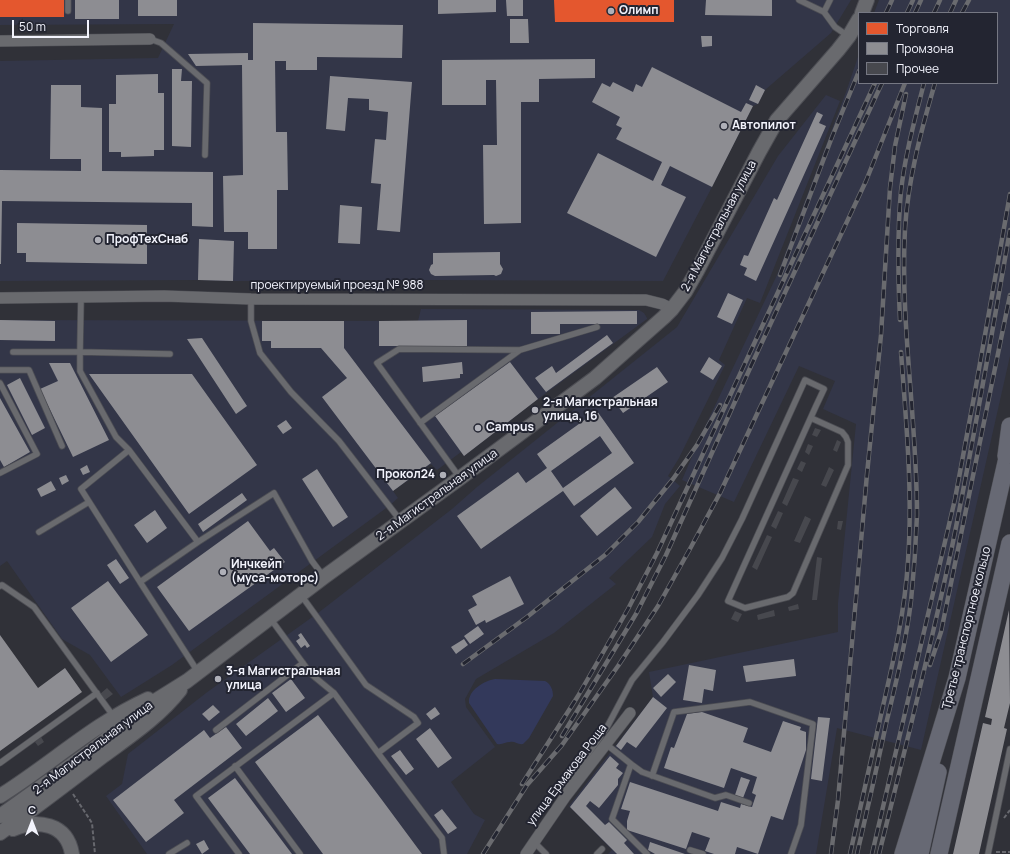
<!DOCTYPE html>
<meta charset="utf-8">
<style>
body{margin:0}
#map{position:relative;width:1010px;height:854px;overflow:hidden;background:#303138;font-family:Manrope,sans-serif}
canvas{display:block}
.legend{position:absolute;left:858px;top:12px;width:140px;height:72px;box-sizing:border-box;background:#232531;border:1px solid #767883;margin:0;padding:5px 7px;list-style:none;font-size:12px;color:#f3f4fd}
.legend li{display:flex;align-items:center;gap:8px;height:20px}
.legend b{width:20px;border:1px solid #767883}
.north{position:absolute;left:12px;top:802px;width:40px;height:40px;-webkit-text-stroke:3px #232531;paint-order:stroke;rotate:0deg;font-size:11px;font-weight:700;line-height:16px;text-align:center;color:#f3f4fd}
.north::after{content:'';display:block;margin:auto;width:14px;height:18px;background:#f3f4fd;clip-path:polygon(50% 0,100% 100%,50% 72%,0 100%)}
.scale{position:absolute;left:12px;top:20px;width:77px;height:18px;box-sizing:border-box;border:2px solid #f3f4fd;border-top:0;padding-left:5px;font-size:12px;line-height:14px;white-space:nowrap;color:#f3f4fd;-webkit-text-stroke:3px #232531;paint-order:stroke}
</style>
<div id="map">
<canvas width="1010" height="854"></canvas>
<ul class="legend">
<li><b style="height:11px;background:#e4572e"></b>Торговля</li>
<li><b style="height:11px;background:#8d8d92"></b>Промзона</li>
<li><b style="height:11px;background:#47484e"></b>Прочее</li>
</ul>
<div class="north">С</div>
<div class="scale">50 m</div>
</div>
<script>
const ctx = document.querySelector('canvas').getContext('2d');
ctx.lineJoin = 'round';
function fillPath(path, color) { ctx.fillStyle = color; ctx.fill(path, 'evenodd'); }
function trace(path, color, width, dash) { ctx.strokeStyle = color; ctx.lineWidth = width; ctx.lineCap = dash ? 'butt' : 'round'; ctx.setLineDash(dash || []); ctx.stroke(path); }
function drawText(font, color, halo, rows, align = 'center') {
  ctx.font = font + ' Manrope,sans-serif'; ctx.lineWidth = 4; ctx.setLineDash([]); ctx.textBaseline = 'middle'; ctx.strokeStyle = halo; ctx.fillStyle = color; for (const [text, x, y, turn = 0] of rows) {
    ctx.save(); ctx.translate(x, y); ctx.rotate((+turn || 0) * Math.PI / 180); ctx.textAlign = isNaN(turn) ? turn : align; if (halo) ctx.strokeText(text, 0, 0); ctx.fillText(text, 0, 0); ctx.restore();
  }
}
const built = new Path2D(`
 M0 0H851L831 33 765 90 758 104 753 106 712 187 663 281 425 280 233 281 198 280 0 281V61L158 58 174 24 0 25Z
 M879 0H1010V356L921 750 837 728 816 854H608L612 850 569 806 653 697 649 672 838 632V603L856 424 823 409 835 381 799 366 734 502 682 480 702 433 777 275 846 92 859 54V83H997V13H874Z
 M826 95 840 101 760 303 747 298 719 360 725 365 679 458 668 476 680 486 665 504 652 537 609 578 616 584 554 633 476 679 465 699 466 707 495 747 451 782 474 814 485 820 467 854H147L106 796 122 784 128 754 206 693 318 613 452 509 477 487 677 327 778 156Z
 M421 309 639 310 644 313 647 318V319L538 399 464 456 461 452 437 470 431 464 393 491 398 498 389 506 172 665 121 697 90 655 62 639 7 561 0 566V320L418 321Z`);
const green = new Path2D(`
 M495 679 545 681C551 684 553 690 553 696L529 738 523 744C518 745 515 741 510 742 505 742 503 745 497 744L469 703C468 690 484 681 495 679Z`);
const shops = new Path2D(`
 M0 0H64V17H0Z
 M554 0H674V22H555Z`);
const industry = new Path2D(`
 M75 0H119V19H75Z
 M138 0H177V16H138Z
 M438 0H496V12L438 14Z
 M506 0H523V16H507Z
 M706 0H772V16L705 15Z
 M510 19H528L529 43H510Z
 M253 23 403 25 402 58 317 57V70H286V61H275L276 132H287L288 190H277V249H248V232H224L223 176 243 175 242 65 196 66 188 54 248 53V60H253Z
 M701 36H712V46L702 47Z
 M595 59V78L539 79V102H521V223L484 224 483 145H497L496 80H486V105H442V60Z
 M652 67 741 112 746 103 753 106 712 187 670 166 661 185 686 197 656 257 567 213 598 153 653 181 662 162 616 139 622 128 616 125 620 117 592 102 602 83 610 87 613 82 633 92 636 84 642 87Z
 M172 69H182L181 81H192L191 147 172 146Z
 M158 74V93H164V150H154V156L121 157V152H109V104H116V75Z
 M330 76 412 82 400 232 377 230 381 184 371 183 375 139 386 140 388 112 369 110V99L348 98 345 131 326 129Z
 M51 85H81V107L102 108V171L213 172V227L192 226V203L2 201 1 264H0V170L81 171V159H50Z
 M756 85 765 90 758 104 749 100Z
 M817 112 823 115 819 123 826 126 756 281 744 275 747 268 740 265 744 255 748 256 774 198 777 200Z
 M340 205 362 207 360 244 338 243Z
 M17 223 147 225V264L26 262V253H17Z
 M199 239 234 241 233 281 198 280Z
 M500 252V264L503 269 501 274 496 276 494 275 435 276 431 274 429 270 431 265 433 264V253Z
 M728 293 743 300 732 324 717 317Z
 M637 311V324H560V334H531V312Z
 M0 320 55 321V341L0 340Z
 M467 320V346H379V321Z
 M262 321H344V348L431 463 393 491 322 397 347 378 321 348H271V341H262Z
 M607 335 613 343 546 392 535 378 552 366 556 373Z
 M202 338 247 406 236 414 187 339Z
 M709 357 722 366 713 380 700 372Z
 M462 362 463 374H460V378L423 382 422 367Z
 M510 362 538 399 464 456 435 416Z
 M49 363H70L109 440 73 457 40 389 58 381Z
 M657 367 668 382 623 413 612 398Z
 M89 374H192L257 465 189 514Z
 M20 378 45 428 32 435 7 385Z
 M0 398 30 452 4 467 0 460Z
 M597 411 634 463 574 506 563 491 481 549 457 516 518 472 526 483 547 468 537 454ZM600 436 612 453 563 488 551 471Z
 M286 420 292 428 283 434 277 426Z
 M87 465 90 472 83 475 80 469Z
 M317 469 348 517 333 527 302 479Z
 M66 475 69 481 62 485 59 478Z
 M51 481 56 490 41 497 37 489Z
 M615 487 632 508 597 536 580 516Z
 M242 493 247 500 203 532 198 524Z
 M155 510 167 528 147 543 134 525Z
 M248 521 270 551 274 548 285 562 189 631 157 587Z
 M116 559 129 578 120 584 107 565Z
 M510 576 524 604 486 623 485 620 476 625 468 610 477 605 472 596Z
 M108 581 148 635 111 662 71 608Z
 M1009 610 1010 703 1004 728 1007 729 979 854H953L983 723 991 725 992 719 985 717Z
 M478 626 484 634 470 644 464 636Z
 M301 633 310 646 307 648 305 645 301 648 296 641 300 638 298 635Z
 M0 635 38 688 65 668 82 692 0 751Z
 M464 639 468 645 456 654 451 647Z
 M794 659 796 676 746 682 743 666Z
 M689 665 716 670 713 691 704 689 702 703 683 700Z
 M668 674 676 682 661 697 653 688Z
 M291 679 305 698 286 712 272 693Z
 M653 697 667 708 636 748 627 742 621 750 616 746Z
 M268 698 278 711 246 736 236 724Z
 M213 705 220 712 209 721 202 714Z
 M435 707 440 714 431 720 426 714Z
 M702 712 748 728 743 742 771 752 783 721 801 727 800 730 806 732V750L783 820 771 816 758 854 737 847 735 854H714L705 851 710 838 692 832 686 849 627 830V821L630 811 621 809 630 782 718 811 721 802 740 808 741 804 752 807 756 795 752 793 757 777 731 768 724 788 664 768 671 747 674 748 687 714Z
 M318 715 382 800 422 854H323L255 762Z
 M818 717 830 718 822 781 811 779Z
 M226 727 242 748 174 800 184 813 146 842 113 800 204 730 210 738Z
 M430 728 452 758 438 768 416 739Z
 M400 750 414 769 406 775 391 756Z
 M610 756 619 764 616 768 623 773 618 779V785L599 808 590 801 586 806 605 825 609 822 627 840 624 843 634 854H617L570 807Z
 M741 777 750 780 743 798 735 795Z
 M235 778 292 854H250L208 798Z
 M442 809 457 828 448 834 434 815Z
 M204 840 209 849 202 854 196 844Z
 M650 842 685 854H655L648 850Z`);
const building = new Path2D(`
 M815 428 821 430 817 437 812 435Z
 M837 440 841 442 837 452 833 450Z
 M808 444 813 446 809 455 805 452Z
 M801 461 806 463 802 472 797 469Z
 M829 467 834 470 826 487 821 485Z
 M793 478 799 480 787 506 782 503Z
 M778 511 783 513 776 529 771 526Z
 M805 516 811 519 800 543 794 541Z
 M838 521H843L841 530 837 529Z
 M767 535 772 537 757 570 752 567Z
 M817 557 822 558 817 600H812Z
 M798 604 799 609 789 611 788 607Z
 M774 610 775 616 758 620 757 615Z
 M735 611 742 614 738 622 731 619Z
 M107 688 113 694 105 700 100 694Z
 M41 737 44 742 38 746 35 742Z`);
const path = new Path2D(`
 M73 794 92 823 95 854
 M1004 818 1010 810
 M996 852H1010`);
const service = new Path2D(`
 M68 0V11
 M799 0 824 12
 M830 0 824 12 835 27 848 36
 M150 39 161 43 207 83 205 155
 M81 296 80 352 170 354
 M251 299V321L260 353 291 392 339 441 400 520
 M13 352H80V371L116 437 129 450 81 489 140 582
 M0 370H29L62 446
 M0 383 37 454 0 473
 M420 423 520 350
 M129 450 198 542
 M460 478 377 363 399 349 520 350 597 327
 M39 532 89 502
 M0 586 2 585 34 607 114 717
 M270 618 311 674 334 693 378 753 418 723 414 717 366 685 301 595
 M198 672 140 582 198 542 274 493 312 561 324 577
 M216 730 303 663
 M606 744 631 764 612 819 647 854
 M378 753 442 838 444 854
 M0 763 97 693
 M631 764 642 772 715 798 726 795 749 803
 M235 766 300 854
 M652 776 674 712 750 702 813 724 801 825 791 854
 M566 792 567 784 606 729 632 680 663 642 698 595 722 558 742 519 805 380 824 389 816 406 728 601 745 608 788 597 793 593 848 465V442L846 437 842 432 811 418
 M534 842 546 854
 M690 850 703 854
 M169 854 187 843
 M239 854 196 796 334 693
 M597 854 602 849
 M988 854 1010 749`);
const minor = new Path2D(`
 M0 41 150 39
 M0 298 164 296 251 299 646 300 662 304 672 309
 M526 854 565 797 630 713`);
const tertiary = new Path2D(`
 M862 13 867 0
 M0 796C50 765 93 724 148 699
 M0 816 88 753 155 701 187 681 324 577 460 478 595 378 664 317 672 309 685 292 697 271 759 152 777 120 838 50 849 36 859 19
 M13 829C37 819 67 823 72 854
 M0 833C35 808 69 782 103 756 130 736 159 717 180 690`);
const primary = new Path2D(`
 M1006 456 1010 426
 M903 854 957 678 1010 445
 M920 854 938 772
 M939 854 1010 543`);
const rail = new Path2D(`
 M886 13 892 0
 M907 13 913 0
 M915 13 921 0
 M934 13 940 0
 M950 13 956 0
 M962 13 969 0
 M780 275 832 137 859 71
 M900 320C898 277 897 234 901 191 905 155 915 119 924 83
 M463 664 527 617 605 555 638 522 673 479 697 445 720 405
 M930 665 941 632 1010 295
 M562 736 636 614 666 555 751 366 882 83
 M522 784 578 696 628 609 657 553 875 83
 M483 854 527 785 562 745 618 666 658 606 691 547 720 493 866 181 905 83
 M831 854 838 800 867 474 881 335 890 188 895 146 906 94
 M850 854C861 805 872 756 883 706 894 658 905 610 908 561 913 491 906 421 901 352
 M857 854C867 811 877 767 886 724 896 683 906 642 911 601 914 572 916 543 917 515 917 419 900 324 905 229 908 179 921 131 935 83
 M872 854 955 499 974 397 1010 194
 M879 854C905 750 931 647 953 542 974 438 992 334 1010 230`);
const markers = [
 [611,11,4,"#afb0b8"],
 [724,126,4,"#afb0b8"],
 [98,240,4,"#afb0b8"],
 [535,410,4,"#afb0b8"],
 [478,428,4,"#afb0b8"],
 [443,475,4,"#afb0b8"],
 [223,572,4,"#afb0b8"],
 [218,679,4,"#afb0b8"]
];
const poiNames = [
 ["Олимп",619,11],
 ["Автопилот",732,126],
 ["ПрофТехСнаб",106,240],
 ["2-я Магистральная",543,403],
 ["улица, 16",543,417],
 ["Campus",486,428],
 ["Прокол24",435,475,"right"],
 ["Инчкейп",231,565],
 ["(муса-моторс)",231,579],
 ["3-я Магистральная",226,672],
 ["улица",226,686]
];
const streetNames = [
 ["2-я Магистральная улица",719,226,-62],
 ["проектируемый проезд № 988",337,286],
 ["2-я Магистральная улица",437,495,-36],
 ["Третье транспортное кольцо",967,628,-76],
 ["2-я Магистральная улица",93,748,-37],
 ["улица Ермакова Роща",567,775,-53]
];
fillPath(built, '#333648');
fillPath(green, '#33395b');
fillPath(shops, '#e4572e');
fillPath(industry, '#8d8d92');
fillPath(building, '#47484e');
trace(service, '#4d4e54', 7);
trace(minor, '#4d4e54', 12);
trace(tertiary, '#4d4e54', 16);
trace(primary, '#4d4e54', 18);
trace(path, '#67686e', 2, [4, 2]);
trace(service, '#696a6e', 5.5);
trace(minor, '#696a6e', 11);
trace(tertiary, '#696a6e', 14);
trace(primary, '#676974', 17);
trace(rail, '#6a6b6f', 4.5);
trace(rail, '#232531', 3, [9]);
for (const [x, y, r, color] of markers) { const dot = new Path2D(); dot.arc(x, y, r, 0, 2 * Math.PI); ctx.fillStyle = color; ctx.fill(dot); trace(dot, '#232531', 1.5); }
drawText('bold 12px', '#f3f4fd', '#232531', poiNames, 'left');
drawText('12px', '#f3f4fd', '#232531', streetNames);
</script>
